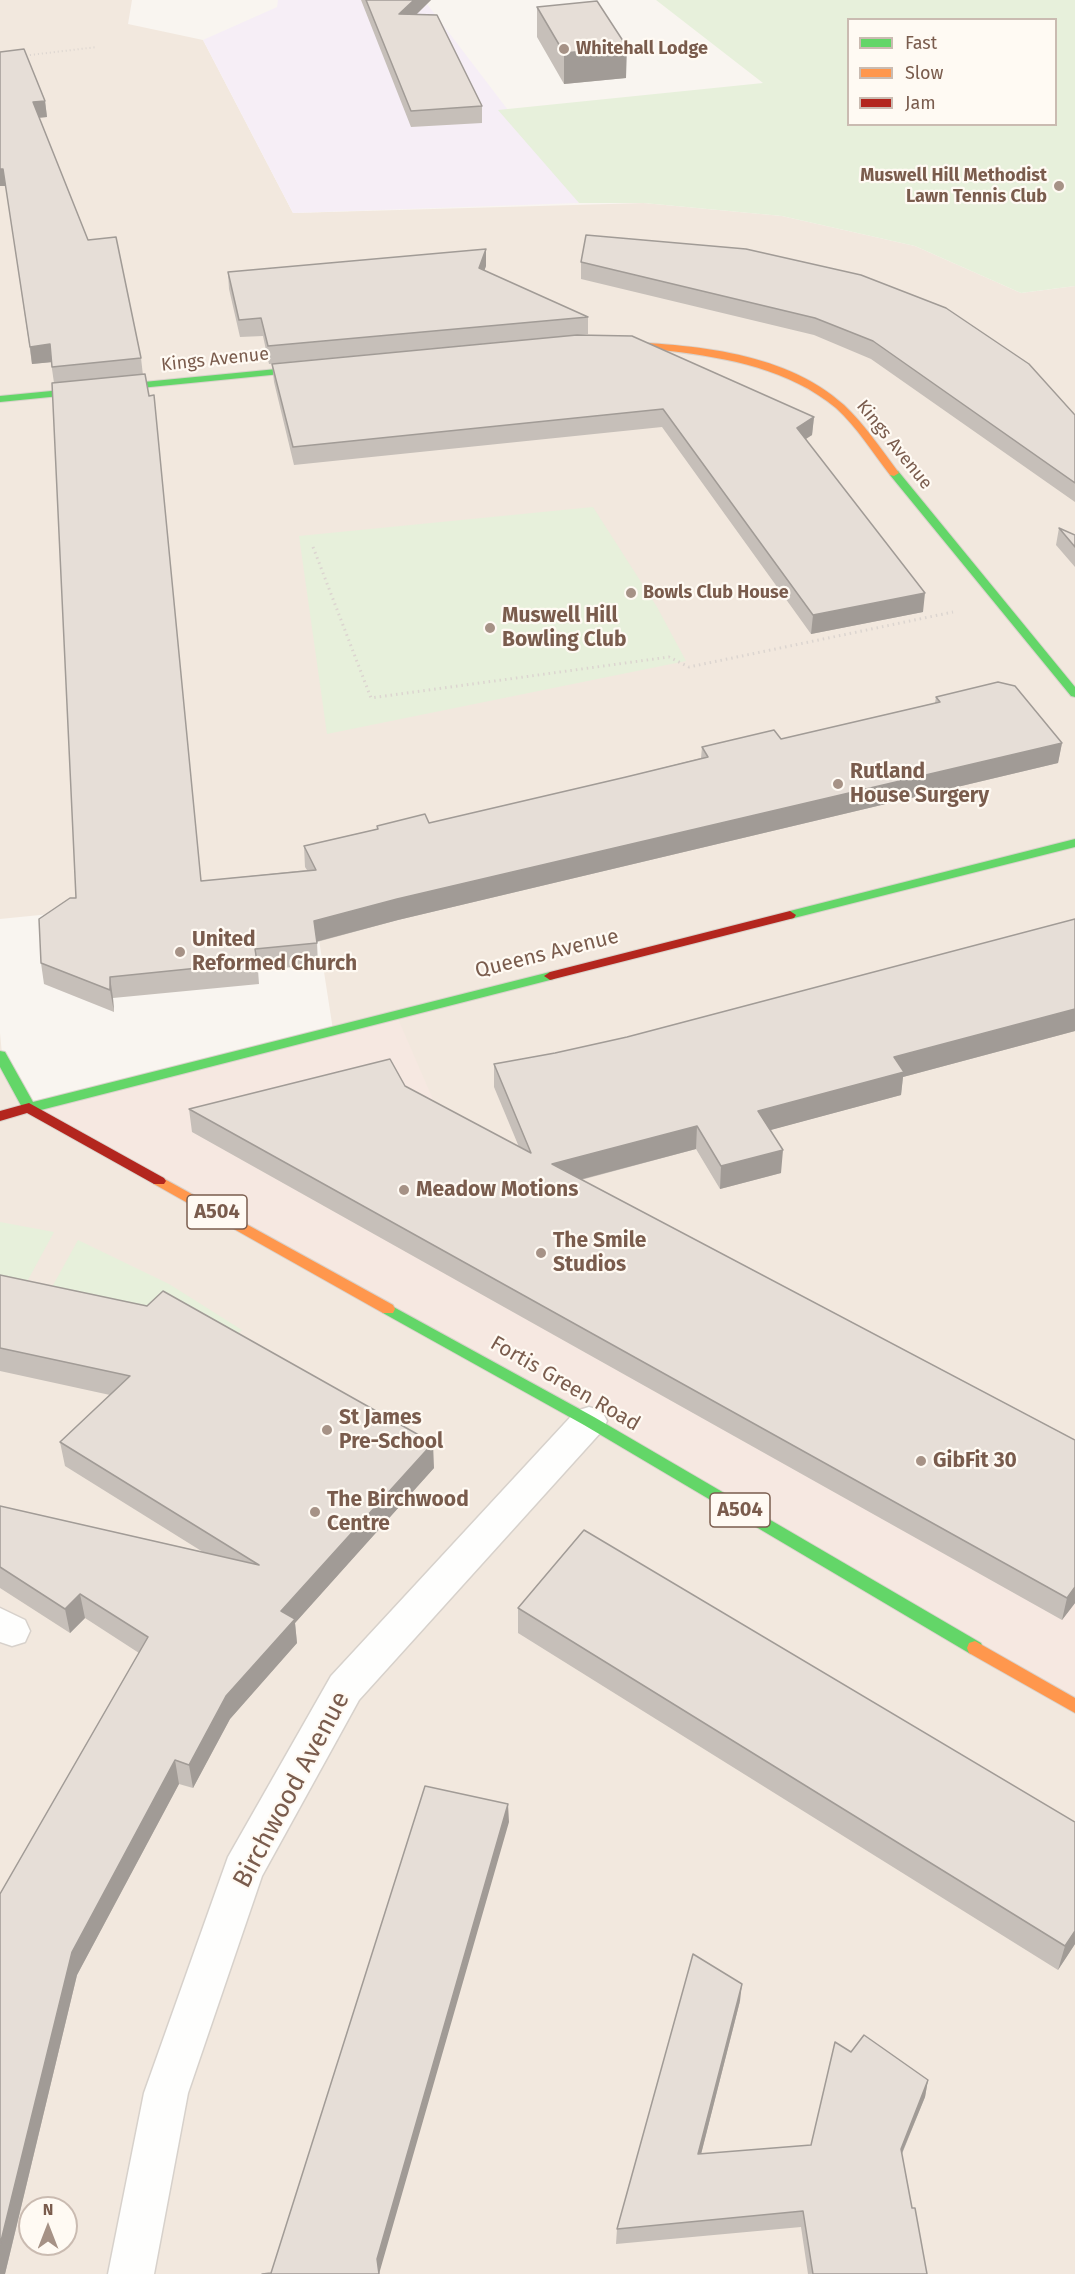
<!DOCTYPE html>
<style>
body{margin:0}
#map{position:relative;width:1075px;height:2274px;overflow:hidden;background:#f9f5f0;font-family:"Fira Sans",sans-serif}
canvas{display:block}
.legend{position:absolute;left:847px;top:18px;width:210px;height:108px;box-sizing:border-box;background:#fffaf3;border:2px solid #cabbb1;margin:0;padding:8px 10px;list-style:none;font-size:18px;color:#7a5c4d}
.legend li{display:flex;align-items:center;gap:12px;height:30px}
.legend b{width:30px;border:2px solid #cabbb1}
.north{position:absolute;left:18px;top:2196px;width:60px;height:60px;box-sizing:border-box;background:#fffaf3;border:2px solid #cabbb1;border-radius:50%;rotate:0deg;font-size:16px;font-weight:700;line-height:24px;text-align:center;color:#7a5c4d}
.north::after{content:'';display:block;margin:auto;width:21px;height:27px;background:#a69286;clip-path:polygon(50% 0,100% 100%,50% 72%,0 100%)}
</style>
<div id="map">
<canvas width="1075" height="2274"></canvas>
<ul class="legend">
<li><b style="height:8px;background:#63d668"></b>Fast</li>
<li><b style="height:8px;background:#ff974d"></b>Slow</li>
<li><b style="height:8px;background:#b3261e"></b>Jam</li>
</ul>
<div class="north">N</div>
</div>
<script>
const ctx = document.querySelector('canvas').getContext('2d');
ctx.lineJoin = 'round';
function fillPath(path, color) { ctx.fillStyle = color; ctx.fill(path, 'evenodd'); }
function trace(path, color, width, dash) { ctx.strokeStyle = color; ctx.lineWidth = width; ctx.lineCap = dash ? 'butt' : 'round'; ctx.setLineDash(dash || []); ctx.stroke(path); }
function drawText(font, color, halo, rows, align = 'center') {
  ctx.font = font + ' "Fira Sans",sans-serif'; ctx.lineWidth = 4.5; ctx.setLineDash([]); ctx.textBaseline = 'middle'; ctx.strokeStyle = halo; ctx.fillStyle = color; for (const [text, x, y, turn = 0] of rows) {
    ctx.save(); ctx.translate(x, y); ctx.rotate((+turn || 0) * Math.PI / 180); ctx.textAlign = isNaN(turn) ? turn : align; if (halo) ctx.strokeText(text, 0, 0); ctx.fillText(text, 0, 0); ctx.restore();
  }
}
const residential = new Path2D(`
 M0 0H132L128 24 203 40 293 213 644 203 782 216 915 246 1021 293 1075 286V1441L435 1104 333 1030 311 888 0 919Z
 M0 1033 3 1064 29 1108 1075 1706V2274H0ZM30 2208H66V2244H30Z`);
const commercial = new Path2D(`
 M396 1014 435 1104 1075 1441V1706L29 1108Z`);
const education = new Path2D(`
 M278 0H424L579 203 293 213 203 40 277 7Z`);
const green = new Path2D(`
 M656 0H1075V286L1021 293 915 246 782 216 644 203H579L498 110 763 83ZM848 20H1056V124H848Z
 M593 507 657 607 686 661 327 734 299 536Z
 M0 1222 54 1232 16 1302 0 1299Z
 M78 1240 169 1284 242 1330 223 1348 41 1307Z`);
const pathFar1 = new Path2D(`
 M22 56 97 47`);
const path = new Path2D(`
 M313 547 371 698 669 657 689 667 953 612`);
const lane = new Path2D(`
 M0 1608 25 1620 30 1631 25 1642 12 1646 0 1642Z`);
const street = new Path2D(`
 M589 1407 602 1411 607 1421 602 1431 359 1700 262 1876 188 2093 154 2274H108L144 2093 228 1857 331 1676 576 1411Z`);
const fast = new Path2D(`
 M318 365 321 366V370L0 402V396Z
 M894 470 898 471 1075 687V697L1071 696 890 475V471Z
 M1075 839V847L790 919 784 915 790 911Z
 M550 972 556 976 554 979 29 1113 24 1111 0 1067V1051L5 1052 33 1102Z
 M388 1304 594 1417 981 1643 983 1648 981 1653 975 1655 969 1653 584 1425 383 1313 381 1309 383 1305Z`);
const slow = new Path2D(`
 M605 341C684 344 782 349 844 405 865 425 882 450 899 473L894 476 890 475C873 453 857 427 836 408 789 369 728 358 670 351 647 348 624 350 602 346V342Z
 M159 1176 393 1305 395 1309 393 1313H383L154 1184 152 1181Z
 M975 1641 1075 1698V1713L969 1653 967 1648 969 1643Z`);
const jam = new Path2D(`
 M790 911 796 915 794 918 550 980 544 976 550 972Z
 M29 1103 164 1178 166 1181 164 1184H154L27 1113 0 1121V1111Z`);
const wall = new Path2D(`
 M361 0H431L416 15 482 106V123L411 127Z
 M537 7 626 78 564 84 537 37Z
 M0 52 45 101 47 117 39 118 88 240 141 358 201 881 307 870 305 867 304 846 377 829V826L429 823 626 777 701 758 702 747 781 739 935 703 936 697 1062 743 1058 763 398 920 317 942 318 965 258 970 259 984 113 998 114 1012 44 984 41 963 76 898 54 383 51 362 32 364 6 186H0Z
 M746 249 1075 415V502L871 359 814 335 581 279V262Z
 M486 266 484 271 588 317V334L269 364 263 336 240 337 229 289 228 272Z
 M272 364 814 417 812 435 806 439 923 612 811 634 662 427 294 465 274 382Z
 M1059 528 1075 535V567L1056 545Z
 M1075 919V1031L903 1077 901 1095 770 1130 781 1173 720 1189 696 1149 581 1180 1075 1440V1603L1062 1620 192 1132 189 1109 405 1086 519 1147 494 1087V1064L555 1053 627 1037Z
 M0 1275 434 1468 295 1623 297 1643 230 1719 193 1788 179 1784 77 1975 5 2274H0L139 1653 85 1618 70 1633 0 1588V1506L203 1552 65 1466 60 1442 110 1395 0 1371Z
 M518 1608 1075 1822V1944L1058 1970 518 1633Z
 M740 2001 701 2154 811 2145 851 2052 928 2080 925 2097 902 2154 912 2208 927 2274H808L801 2227 616 2244 617 2229Z`);
const shadedWall = new Path2D(`
 M414 0H431L400 30 399 14Z
 M627 47 626 78 564 84V53Z
 M45 101 47 117 35 118 33 102Z
 M0 169H3L6 186H0Z
 M486 249V266L479 285V268Z
 M50 344 53 362 32 364 30 347Z
 M814 417 812 435 796 445 797 428Z
 M925 593 923 612 811 634 813 615Z
 M1062 743 1058 763 398 920 315 942 314 921 397 899Z
 M110 977 113 998 114 1012 110 990Z
 M1075 1009V1031L903 1077 901 1095 756 1134 758 1111 894 1057Z
 M697 1126 696 1149 552 1187V1164Z
 M783 1150 781 1173 720 1189 721 1166Z
 M433 1443 434 1468 295 1623 297 1643 230 1719 193 1788 189 1765 226 1696 281 1611Z
 M1075 1587V1603L1062 1620 1067 1598Z
 M80 1594 85 1618 70 1633 65 1609Z
 M175 1760 179 1784 77 1975 5 2274H0V2245L72 1952Z
 M508 1804 509 1822 379 2274 377 2259Z
 M1075 1931V1944L1058 1970 1065 1946Z
 M742 1984 740 2001 697 2170 698 2154Z
 M928 2080 925 2097 897 2165 901 2149Z`);
const building = new Path2D(`
 M366 0H414L399 14 437 15 482 106 411 111Z
 M597 1 627 47 564 53 537 7Z
 M24 49 45 101 33 102 88 240 116 237 141 358 52 367 50 344 30 347 3 169H0V52Z
 M586 235 746 249 861 275 946 308 1029 364 1075 415V483L873 341 815 318 581 262Z
 M486 249 479 268 588 317 268 346 261 318 239 320 228 272Z
 M577 335 632 336 814 417 797 428 925 593 813 615 663 409 293 447 272 364Z
 M145 374 149 396 154 395 201 881 316 870 304 846 378 829 377 826 425 814 429 823 626 777 708 757 702 747 774 730 781 739 940 702 936 697 998 682 1015 686 1062 743 397 899 314 921 317 943 255 949 257 962 110 977V990L41 963 39 919 70 898H76L52 383Z
 M1059 528 1075 535V547Z
 M1075 919V1009L894 1057 904 1072 758 1111 783 1150 721 1166 697 1126 552 1164 1075 1440V1587L1067 1598 189 1109 390 1059 405 1086 531 1153 494 1064 555 1053 627 1037Z
 M0 1275 147 1306 163 1291 433 1443 281 1611 295 1619 226 1696 189 1765 175 1760 72 1952 0 2245V1894L148 1637 80 1594 65 1609 0 1567V1506L259 1565 60 1442 130 1376 0 1348Z
 M584 1530 1075 1822V1931L1065 1946 518 1608Z
 M425 1786 508 1804 377 2259 379 2274H262L271 2273Z
 M693 1954 742 1984 698 2154 811 2145 835 2042 851 2052 864 2035 928 2080 901 2149 912 2208H915L927 2274H813L803 2211 617 2229Z`);
const markers = [
 [564,49,6,"#a69286"],
 [1059,186,6,"#a69286"],
 [631,593,6,"#a69286"],
 [490,628,6,"#a69286"],
 [838,784,6,"#a69286"],
 [180,952,6,"#a69286"],
 [404,1190,6,"#a69286"],
 [541,1253,6,"#a69286"],
 [327,1430,6,"#a69286"],
 [921,1461,6,"#a69286"],
 [315,1512,6,"#a69286"]
];
const farPoinames = [
 ["Whitehall Lodge",576,49],
 ["Muswell Hill Methodist",1047,176,"right"],
 ["Lawn Tennis Club",1047,197,"right"],
 ["Bowls Club House",643,593]
];
const farStreetnames = [
 ["Kings Avenue",215,360,-6],
 ["Kings Avenue",894,445,51]
];
const shields = [
 [217,1212,60],
 [740,1510,60]
];
const shieldNames = [
 ["A504",217,1212],
 ["A504",740,1510]
];
const poiNames = [
 ["Muswell Hill",502,616],
 ["Bowling Club",502,640],
 ["Rutland",850,772],
 ["House Surgery",850,796],
 ["United",192,940],
 ["Reformed Church",192,964],
 ["Meadow Motions",416,1190],
 ["The Smile",553,1241],
 ["Studios",553,1265],
 ["St James",339,1418],
 ["Pre-School",339,1442],
 ["GibFit 30",933,1461],
 ["The Birchwood",327,1500],
 ["Centre",327,1524]
];
const streetNames = [
 ["Queens Avenue",547,954,-14],
 ["Fortis Green Road",565,1384,30]
];
const nearStreetnames = [
 ["Birchwood Avenue",292,1790,-62]
];
fillPath(residential, '#f2e8de');
fillPath(commercial, '#f6e8e1');
fillPath(education, '#f6eef6');
fillPath(green, '#e7f0db');
trace(lane, '#d7d1cb', 3);
trace(street, '#d7d1cb', 3);
trace(fast, '#d9d2cb', 2);
trace(slow, '#d9d2cb', 2);
trace(jam, '#d9d2cb', 2);
trace(pathFar1, '#dcd5d0', 2, [1, 3]);
trace(path, '#dcd5d0', 3, [1.5, 4]);
fillPath(lane, '#fefefd');
fillPath(street, '#fefefd');
fillPath(fast, '#63d668');
fillPath(slow, '#ff974d');
fillPath(jam, '#b3261e');
fillPath(wall, '#c6bfb9');
fillPath(shadedWall, '#a19b96');
fillPath(building, '#e6ded7');
trace(building, '#a19b96', 1.5);
for (const [x, y, r, color] of markers) { const dot = new Path2D(); dot.arc(x, y, r, 0, 2 * Math.PI); ctx.fillStyle = color; ctx.fill(dot); trace(dot, '#fffaf3', 2); }
drawText('bold 18px', '#7a5c4d', '#fffaf3', farPoinames, 'left');
drawText('18px', '#7a5c4d', '#fffaf3', farStreetnames);
for (const [x, y, w] of shields) { const box = new Path2D(); box.roundRect(x - w / 2, y - 17, w, 34, 4.5); ctx.fillStyle = '#fffaf3'; ctx.fill(box); trace(box, '#7a5c4d', 1.5); }
drawText('bold 20px', '#7a5c4d', null, shieldNames);
drawText('bold 21px', '#7a5c4d', '#fffaf3', poiNames, 'left');
drawText('21px', '#7a5c4d', '#fffaf3', streetNames);
drawText('26px', '#7a5c4d', '#fffaf3', nearStreetnames);
</script>
